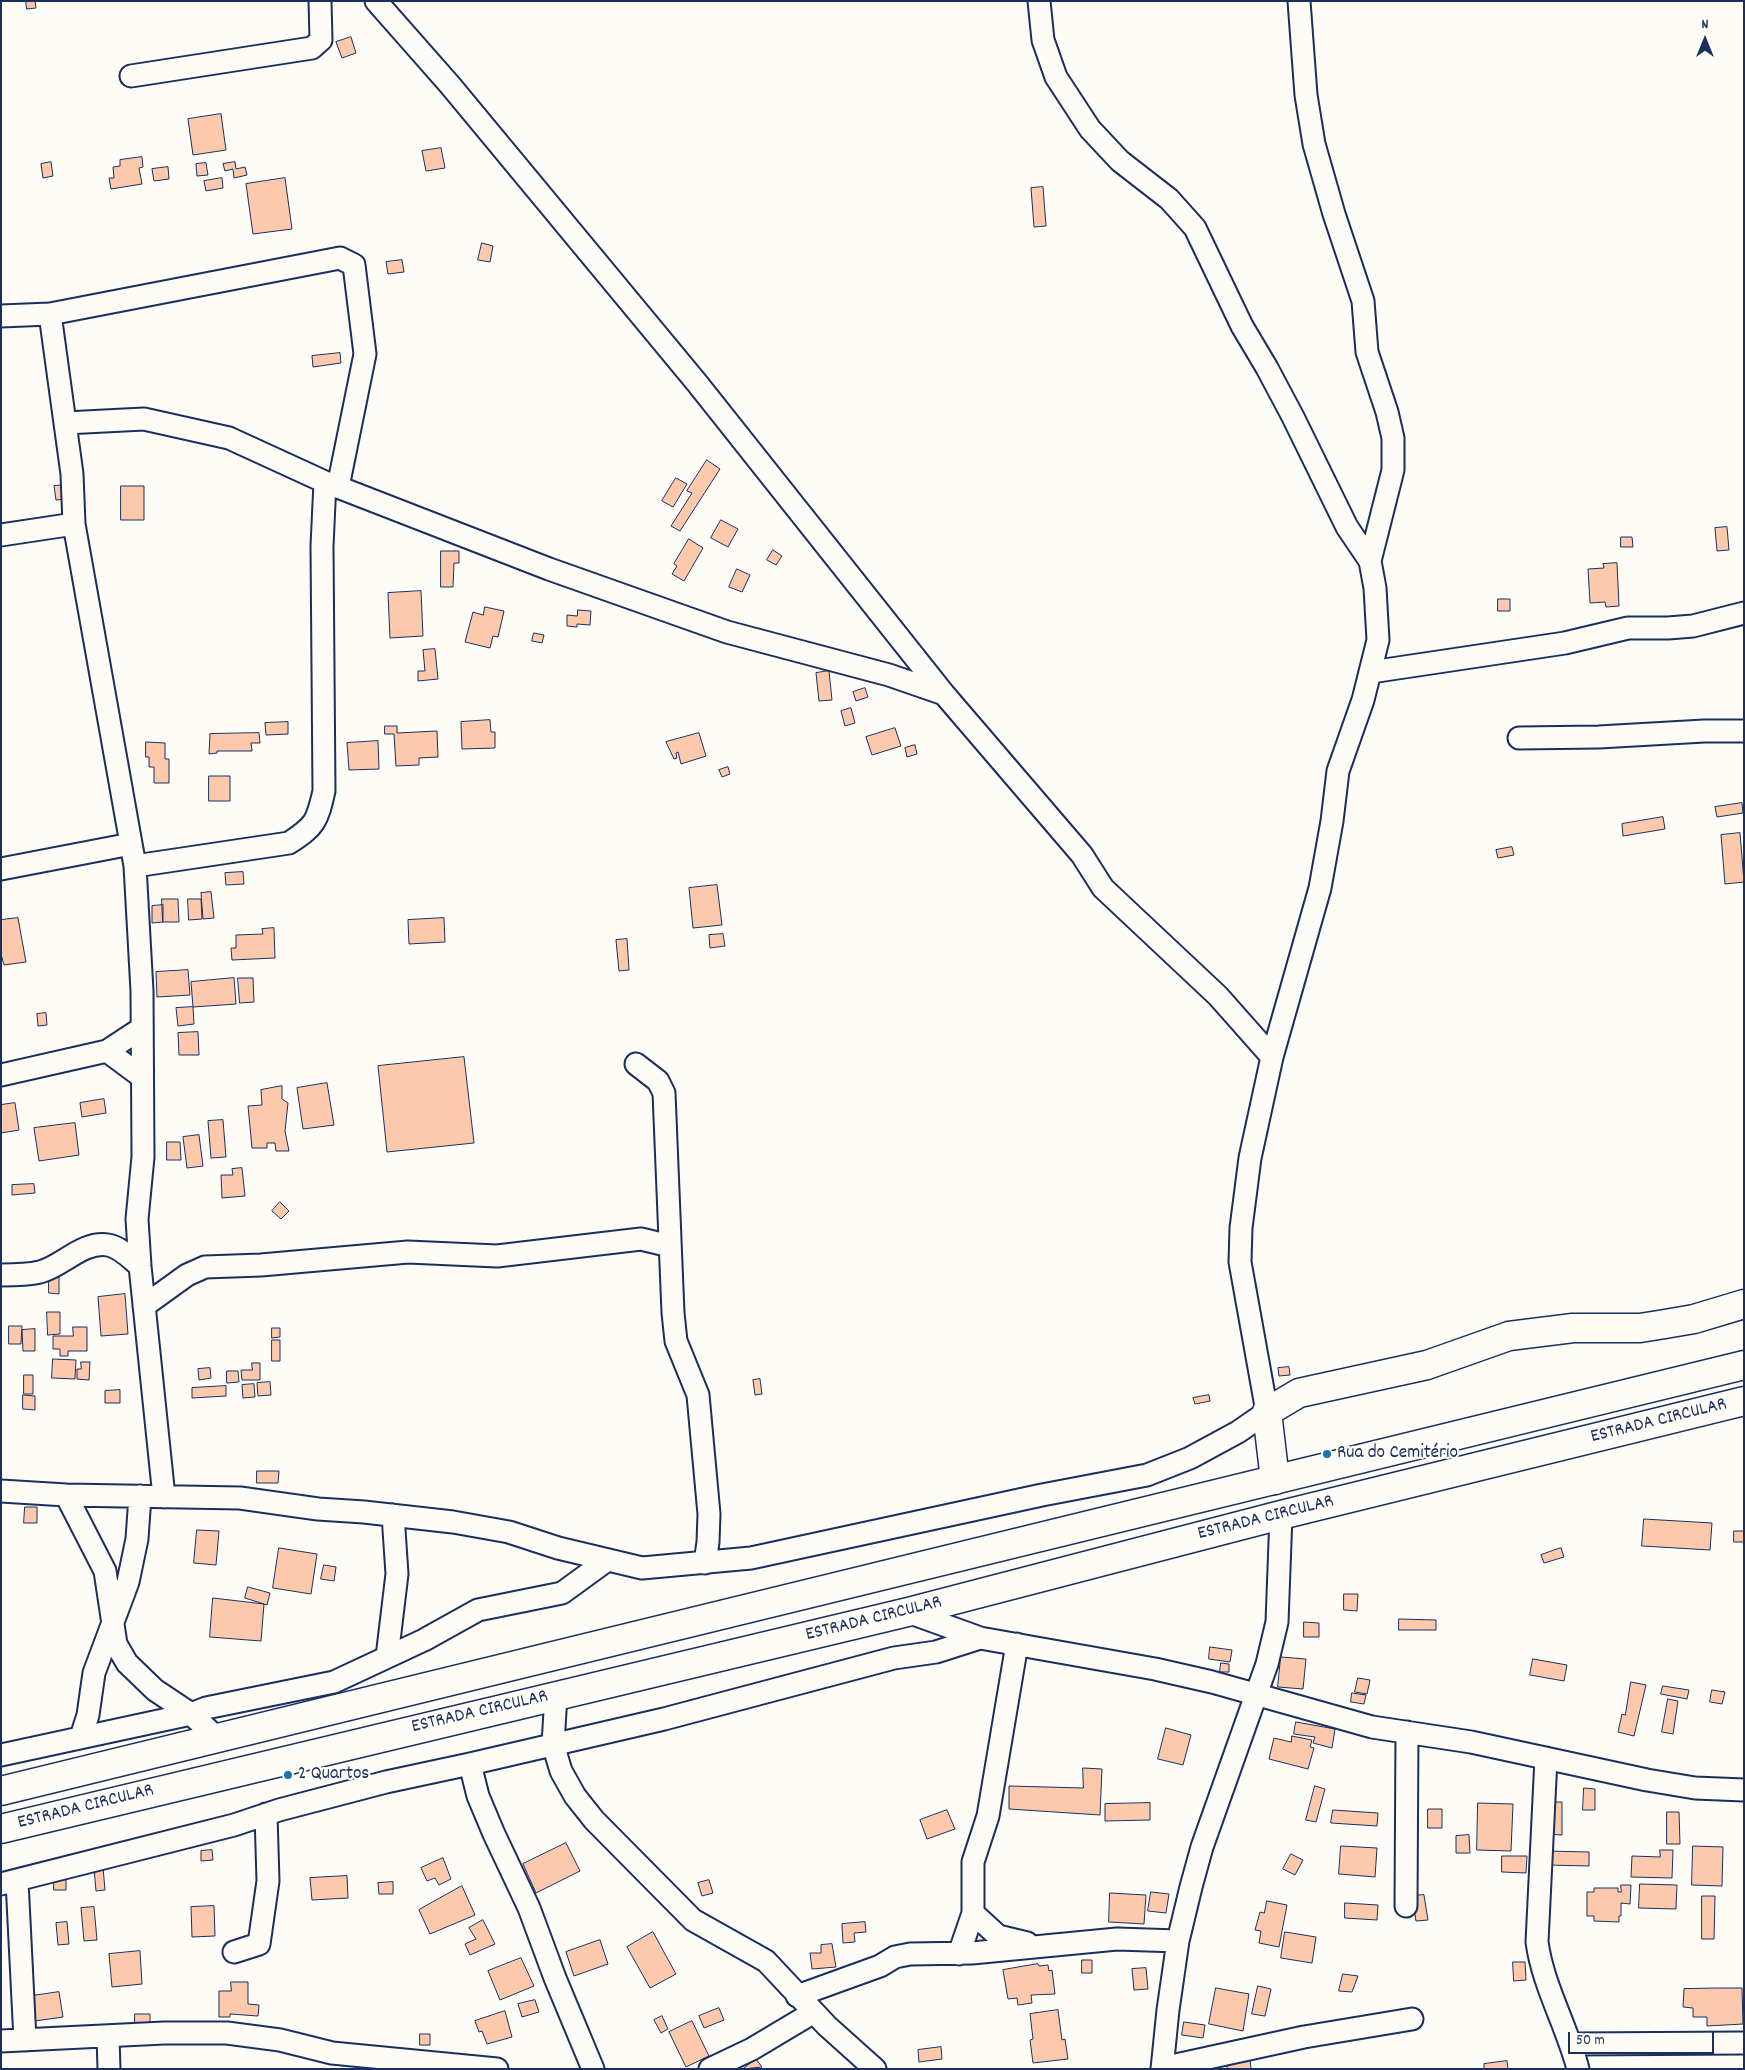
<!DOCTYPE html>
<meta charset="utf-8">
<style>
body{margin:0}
#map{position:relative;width:1745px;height:2070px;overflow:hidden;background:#fdfcf7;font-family:Dekko,sans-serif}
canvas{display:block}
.frame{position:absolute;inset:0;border:2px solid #1b2f5e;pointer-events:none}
.north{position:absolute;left:1680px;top:15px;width:50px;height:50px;-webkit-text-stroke:4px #fdfcf7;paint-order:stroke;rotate:0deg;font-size:14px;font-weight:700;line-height:20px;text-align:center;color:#1b2f5e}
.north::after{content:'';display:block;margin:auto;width:18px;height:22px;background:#1b2f5e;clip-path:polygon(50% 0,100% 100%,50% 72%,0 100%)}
.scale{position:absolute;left:1568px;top:2032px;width:146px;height:22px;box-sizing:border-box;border:2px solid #1b2f5e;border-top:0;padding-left:6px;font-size:15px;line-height:18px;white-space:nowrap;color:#1b2f5e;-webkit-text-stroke:4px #fdfcf7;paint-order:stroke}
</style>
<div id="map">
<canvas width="1745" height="2070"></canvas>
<div class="frame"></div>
<div class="north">N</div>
<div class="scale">50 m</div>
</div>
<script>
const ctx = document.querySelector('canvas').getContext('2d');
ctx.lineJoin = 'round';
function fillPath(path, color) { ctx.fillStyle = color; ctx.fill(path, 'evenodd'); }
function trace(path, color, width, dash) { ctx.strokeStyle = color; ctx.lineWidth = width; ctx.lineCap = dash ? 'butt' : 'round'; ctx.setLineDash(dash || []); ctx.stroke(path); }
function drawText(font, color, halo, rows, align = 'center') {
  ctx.font = font + ' Dekko,sans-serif'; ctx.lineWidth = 4.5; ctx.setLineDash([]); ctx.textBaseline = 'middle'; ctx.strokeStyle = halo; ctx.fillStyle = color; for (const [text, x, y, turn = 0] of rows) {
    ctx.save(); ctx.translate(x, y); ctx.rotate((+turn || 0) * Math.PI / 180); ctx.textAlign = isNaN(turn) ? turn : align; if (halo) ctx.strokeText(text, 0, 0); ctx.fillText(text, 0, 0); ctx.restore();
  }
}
const building = new Path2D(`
 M26 1H35L36 8 27 9Z
 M351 37 356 53 342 58 336 42Z
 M221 114 226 150 193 155 188 119Z
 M441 148 445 168 426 171 422 151Z
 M142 157 143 167 139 168 142 184 111 189 109 178H114L113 167 120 166V160Z
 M51 162 53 176 43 178 41 164Z
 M235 162 236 169 245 167 247 175 234 178 233 169 225 171 223 164Z
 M206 163 208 175 197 176 196 164Z
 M168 167 169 179 154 181 152 169Z
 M222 178 223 188 206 191 204 181Z
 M285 178 292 229 253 234 246 184Z
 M1043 187 1046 226 1034 227 1031 188Z
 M482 243 493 246 490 262 478 260Z
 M402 260 404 272 388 274 386 262Z
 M340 353 341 363 313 367 312 356Z
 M707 460 720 469 680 531 671 526 692 493 687 491Z
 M676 478 687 484 673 507 662 501Z
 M65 485 67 499 56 500 54 486Z
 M121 486H144V520H121Z
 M721 520 738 529 728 547 711 538Z
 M1727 527 1729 550 1717 551 1715 528Z
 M1621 537H1632L1633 547H1621Z
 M689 539 703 548 684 581 672 574 677 566 674 564Z
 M773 550 782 556 776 565 767 560Z
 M441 551H459V563H454L453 587H441Z
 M1617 563 1619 606 1606 607 1605 602 1590 603 1588 569 1604 568 1603 564Z
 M737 569 750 575 742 592 729 587Z
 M421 591 423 636 390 638 388 593Z
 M1498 599H1510V611H1498Z
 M485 607 504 611 498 637 493 636 490 648 465 642 473 612 483 615Z
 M578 610 591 611 590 625 577 624V627L567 626V615L577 616Z
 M534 633 544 635 542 643 532 641Z
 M435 649 438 679 418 681V671H425L423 650Z
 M829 671 832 700 819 701 816 673Z
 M865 688 868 697 856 701 853 692Z
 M851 708 855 723 845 726 841 711Z
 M490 720 491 732H495V748L462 749 461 722Z
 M288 722V734L266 735 265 723Z
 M385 726H397V733L437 731 438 757 419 758V765L396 766 394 734H385Z
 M895 728 901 746 872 755 866 737Z
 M259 733 260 743H251L252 751H217V753L209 754 210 734Z
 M699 733 706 756 681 764 678 752 676 753 677 758 674 759 666 742Z
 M378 741 379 769 349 770 347 743Z
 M146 742 165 743V759H169V783H154V767H149V757H146Z
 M915 745 917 754 907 757 905 748Z
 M728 767 730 774 722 777 719 770Z
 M209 776H230V801H209Z
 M1742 803 1743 813 1717 817 1715 807Z
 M1663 817 1665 829 1623 836 1622 824Z
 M1740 833 1744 882 1725 884 1721 835Z
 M1512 847 1514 855 1498 858 1496 850Z
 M243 872 244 884 226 885 225 873Z
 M717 885 722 925 693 928 689 888Z
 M211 892 214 918 203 919 201 893Z
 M162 899H178L179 922H163Z
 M188 899H201L202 919 189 920Z
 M163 905V922L152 923V906Z
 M18 918 26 962 4 965 1 954V920Z
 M444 918 445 942 409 944 408 920Z
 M274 928 275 958 232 960 231 948H236V935L263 934 262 929Z
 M723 934 725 946 710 948 709 935Z
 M627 939 629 970 619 971 616 940Z
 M188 970 190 995 157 997 156 972Z
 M234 978 236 1004 193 1007 191 982Z
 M238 978H253L254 1002 240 1003Z
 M193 1007 194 1024 178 1026 176 1008Z
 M46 1013 47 1025 38 1026 37 1014Z
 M198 1032 199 1055H179L178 1033Z
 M464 1057 474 1143 387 1152 378 1066Z
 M327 1083 334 1125 303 1129 297 1088Z
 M282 1086V1099L288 1103 285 1131 289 1151H276L275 1143H267V1148H252L248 1106 262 1105 261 1090Z
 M104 1099 106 1113 82 1117 80 1103Z
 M15 1103 19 1130 1 1133V1105Z
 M223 1120 226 1157 211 1158 208 1121Z
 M75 1123 79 1155 39 1161 34 1128Z
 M199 1135 203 1166 187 1168 183 1137Z
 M167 1142H180L181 1160H167Z
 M242 1168 245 1196 222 1198 221 1175H233L232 1169Z
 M34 1184 35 1193 12 1195V1185Z
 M280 1202 289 1211 281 1219 272 1211Z
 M49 1273H59V1294L49 1293Z
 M125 1294 128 1334 101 1336 98 1297Z
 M47 1312H60V1334L48 1335Z
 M9 1326H22L21 1344H9Z
 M73 1327H87V1351H68V1356H60V1349H53V1336H73Z
 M272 1328H280V1337L272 1338Z
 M35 1329V1351H23L22 1330Z
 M272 1340H280V1361H272Z
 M53 1359 76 1360 75 1379 52 1378Z
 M81 1362H90L89 1380 77 1379V1369H81Z
 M252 1363H260V1380H242L241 1370H252Z
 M1289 1367 1290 1375 1279 1376 1278 1368Z
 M210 1368 211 1378 199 1380 198 1369Z
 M227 1371H238L239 1382 227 1383Z
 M24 1375H33V1394H24Z
 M760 1379 762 1394 755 1395 753 1380Z
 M270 1382 271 1395 258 1396 257 1383Z
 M254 1384 255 1397 243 1398 242 1385Z
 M226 1386V1396L192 1398V1388Z
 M120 1390V1403H105V1391Z
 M23 1395 35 1396V1410L23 1409Z
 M1209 1395 1210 1401 1195 1404 1193 1398Z
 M257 1471H279L278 1483H257Z
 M25 1507H37V1523H24Z
 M1644 1519 1712 1523 1710 1550 1642 1546Z
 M197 1530 219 1531 216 1565 194 1563Z
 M1734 1531H1744V1542H1734Z
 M279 1548 317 1554 311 1594 273 1588Z
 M1561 1548 1564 1557 1544 1563 1541 1555Z
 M324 1565 336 1567 334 1581 321 1579Z
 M248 1587 270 1593 267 1605 245 1598Z
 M1344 1594H1358L1357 1611 1344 1610Z
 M213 1598 264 1604 261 1641 210 1637Z
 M1399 1619 1436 1620V1630H1399Z
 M1304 1622 1319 1623V1637H1304Z
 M1210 1647 1232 1650 1230 1662 1209 1659Z
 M1281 1657 1306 1659 1303 1689 1278 1687Z
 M1533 1659 1567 1665 1564 1681 1530 1675Z
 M1221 1663 1229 1664V1672H1220Z
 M1358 1678 1370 1680 1367 1694 1355 1692Z
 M1631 1682 1646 1685 1634 1736 1618 1732 1622 1714 1625 1715Z
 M1663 1686 1689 1690 1687 1699 1661 1694Z
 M1712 1690 1725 1692 1722 1704 1710 1702Z
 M1352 1693 1366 1695 1364 1704 1351 1702Z
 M1668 1699 1678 1701 1673 1734 1662 1732Z
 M1296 1722 1335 1729 1332 1748 1313 1743 1315 1737 1294 1734Z
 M1166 1728 1191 1735 1183 1765 1158 1759Z
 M1292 1736 1312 1740 1310 1747 1314 1748 1308 1769 1269 1759 1274 1738 1291 1742Z
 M1083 1768 1102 1769 1100 1815 1009 1809V1786L1083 1788Z
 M1315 1786 1325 1789 1316 1822 1306 1820Z
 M1584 1788 1595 1789V1810H1583Z
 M1547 1802H1562V1835L1546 1834Z
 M1150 1803V1820L1105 1821V1804Z
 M1478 1803 1513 1804 1511 1851 1477 1850Z
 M1428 1809H1442V1828H1428Z
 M947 1810 955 1829 927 1839 920 1820Z
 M1333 1810 1378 1813 1377 1826 1331 1823Z
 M1667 1812H1679L1680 1844H1667Z
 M1469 1835 1470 1853H1456V1836Z
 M566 1843 580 1871 536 1893 523 1864Z
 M1341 1846 1377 1848 1375 1877 1339 1874Z
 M1693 1846 1723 1847 1722 1886 1692 1885Z
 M212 1850 213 1860 201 1861V1851Z
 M1660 1850H1673L1672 1878 1631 1877 1632 1856 1660 1857Z
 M1545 1851 1589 1852V1866L1545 1865Z
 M1291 1854 1303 1860 1295 1875 1283 1869Z
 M1502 1856H1527L1526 1873 1502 1872Z
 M443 1858 451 1879 439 1885 435 1878 427 1881 421 1868Z
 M103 1867 105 1890 96 1891 94 1868Z
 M347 1876 348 1898 312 1900 310 1878Z
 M54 1879H66V1890H54Z
 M709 1880 713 1893 702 1896 698 1883Z
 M393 1882V1894H379L378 1883Z
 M1640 1884 1677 1885 1676 1909 1639 1908Z
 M1621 1885H1631L1630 1904 1621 1903V1916H1619V1922L1594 1921V1916H1587V1892H1594V1888H1618V1892H1621Z
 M462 1886 475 1915 430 1934 419 1910Z
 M1151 1892 1169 1894 1166 1913 1148 1911Z
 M1110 1893 1146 1895 1144 1924 1109 1922Z
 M1424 1895 1428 1920 1416 1921 1412 1896Z
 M1702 1896H1715L1714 1939H1702Z
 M1267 1901 1287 1905 1279 1947 1259 1943 1261 1931 1255 1930 1260 1912 1264 1913Z
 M1345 1903 1378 1905 1377 1920 1345 1918Z
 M214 1906 215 1936 192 1937 191 1907Z
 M94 1907 97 1940 84 1941 81 1908Z
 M483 1920 495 1944 470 1955 465 1944 476 1939 469 1928Z
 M67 1922 69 1944 58 1945 56 1923Z
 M865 1922 866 1932 854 1933 855 1942 843 1943 842 1924Z
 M653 1932 676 1974 650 1988 627 1947Z
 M1285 1932 1316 1937 1312 1963 1281 1958Z
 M600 1940 608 1964 574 1976 566 1952Z
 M832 1944 836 1967 812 1969 810 1953H821V1945Z
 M140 1951 142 1984 112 1987 109 1954Z
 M521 1958 534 1986 500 2000 488 1971Z
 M1082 1960H1092V1973H1082Z
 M1513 1962H1525L1526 1980 1514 1981Z
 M1038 1964 1039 1966 1048 1965 1049 1971 1052 1970 1055 1994 1031 1995 1032 2003 1018 2005 1017 1998 1008 1999 1003 1970Z
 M1146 1968 1148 1989 1134 1990 1132 1969Z
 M1343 1974 1358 1976 1352 1992 1339 1991Z
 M231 1982H248V2004L259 2005 258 2016 230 2014V2017H219V1991H231Z
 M1258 1986 1271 1989 1265 2016 1252 2014Z
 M1216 1988 1249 1994 1243 2031 1209 2024Z
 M1717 1988H1742L1743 2024 1707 2026V2017H1693V2008L1683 2007 1684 1989Z
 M59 1992 63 2017 35 2021 32 1996Z
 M535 2000 539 2012 522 2017 518 2004Z
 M719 2008 724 2020 704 2028 699 2016Z
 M1058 2010 1062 2040 1065 2039 1068 2059 1033 2063 1030 2040 1033 2039 1030 2014Z
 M505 2011 512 2037 487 2044 482 2031 479 2032 475 2021Z
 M135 2014H150V2028H135Z
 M662 2016 668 2029 661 2033 654 2020Z
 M692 2021 709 2056 686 2067 669 2032Z
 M1184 2022 1205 2025 1203 2038 1182 2035Z
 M420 2034H430V2045H420Z
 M941 2047 942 2059 919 2062 918 2050Z
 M1250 2058 1251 2069H1227V2061Z
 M756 2059 762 2067 743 2069Z
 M1507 2061 1508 2069H1484V2064Z`);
const street = new Path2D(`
 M376 1 450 85 697 383 944 694 1082 855 1103 888 1218 996 1272 1057
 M1299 1 1306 95 1314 144 1334 214 1363 301 1367 352 1387 412 1393 438V470L1370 561
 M131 76 312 48 321 40 320 1
 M1 316 50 314 340 258 354 265 365 354 338 487
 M65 423 144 419 229 438 325 482 549 569 727 632 889 675 944 694
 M74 524 135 866 142 991 143 1157 137 1219 140 1266 164 1497
 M1 535 74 524 72 474 50 314
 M1371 672 1565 643 1628 628H1668L1693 626 1744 613
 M1519 738 1599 737 1704 731H1744
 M135 866 289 843C315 826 317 822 324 791L322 546 325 482
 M1 869 131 844
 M107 1051 142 1077
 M636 1064 658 1081 664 1093 673 1313 676 1341 698 1395 709 1514 708 1542 705 1563
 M1 1075 107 1051 142 1028
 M1 1275C14 1275 27 1275 40 1272 63 1266 82 1241 108 1245 120 1247 130 1258 140 1266
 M144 1306 187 1275 205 1267 261 1265 408 1252 497 1256 641 1239 670 1246
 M1 1491 66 1495 240 1498 318 1509 364 1512 453 1522 509 1532 558 1548 642 1568 751 1558 1042 1495 1147 1475 1190 1458 1238 1432 1267 1412 1240 1262 1241 1228 1250 1158 1272 1057 1320 888 1332 821 1338 771 1363 700 1378 640 1375 588 1370 561 1347 527 1293 417 1267 368 1242 326 1195 228 1169 199 1120 161 1090 129 1056 77 1043 40 1039 1
 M66 1495 105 1571 116 1644 127 1663 155 1690 191 1714 217 1738
 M908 1612 980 1638 1155 1669 1212 1682 1372 1727 1471 1742 1647 1780 1695 1788 1744 1790
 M1017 1644 988 1816 973 1862V1913L998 1936 1027 1943
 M387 1657 397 1574 393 1515
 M556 1695 553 1744 561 1771 575 1796 594 1820 693 1920 766 1961 827 2026 875 2069
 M81 1737 88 1715 94 1673 128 1582 137 1539 140 1496
 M1 1755 191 1714 206 1708 334 1682 424 1640 478 1610 562 1593 606 1561
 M1546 1758 1537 1942C1543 1986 1567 2026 1578 2069
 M470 1764 478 1796 494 1834 529 1908 555 1978 593 2069
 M17 1881 25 2040
 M1 1884 234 1825 279 1810 386 1782 470 1764 664 1719 894 1658 936 1652 980 1638
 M1406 1906 1407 1732
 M234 1952 259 1944 268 1881 266 1814
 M959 1954 973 1913
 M797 1996 880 1966 895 1957 910 1954 972 1953 1117 1939 1178 1941
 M108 2037 109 2069
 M1 2041 164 2033H227L280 2040 332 2053 497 2069
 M1572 2044 1744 2043
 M1162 2068 1304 2037 1412 2019
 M710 2069 752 2049 814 2012
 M1162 2069 1168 2010 1178 1941 1191 1887 1202 1847 1267 1664 1277 1622 1281 1515`);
const secondary = new Path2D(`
 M1275 1480 1267 1412 1299 1393 1427 1365 1509 1336 1573 1328H1640L1665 1324 1694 1319 1744 1304`);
const primary = new Path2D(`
 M1 1791 1744 1365
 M1 1829 908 1612 1281 1515 1744 1401`);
const markers = [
 [1327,1454,5,"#1f6fb2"],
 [288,1775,5,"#1f6fb2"]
];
const streetNames = [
 ["ESTRADA CIRCULAR",1659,1422,-14],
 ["ESTRADA CIRCULAR",1266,1519,-14],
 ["ESTRADA CIRCULAR",874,1620,-14],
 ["ESTRADA CIRCULAR",480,1713,-13],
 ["ESTRADA CIRCULAR",86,1808,-14]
];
const poiNames = [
 ["Rua do Cemitério",1337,1454],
 ["2 Quartos",298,1775]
];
fillPath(building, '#fcc9ac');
trace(building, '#1b2f5e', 1);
trace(street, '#1b2f5e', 25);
trace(secondary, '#1b2f5e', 31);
trace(primary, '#1b2f5e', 31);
trace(street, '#fdfcf7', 21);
trace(secondary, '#fdfcf7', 28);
trace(primary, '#fdfcf7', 28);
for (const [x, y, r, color] of markers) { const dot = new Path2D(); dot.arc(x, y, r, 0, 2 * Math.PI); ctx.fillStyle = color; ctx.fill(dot); trace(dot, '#fdfcf7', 2); }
drawText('19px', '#1b2f5e', '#fdfcf7', streetNames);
drawText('19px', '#1b2f5e', '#fdfcf7', poiNames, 'left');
</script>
